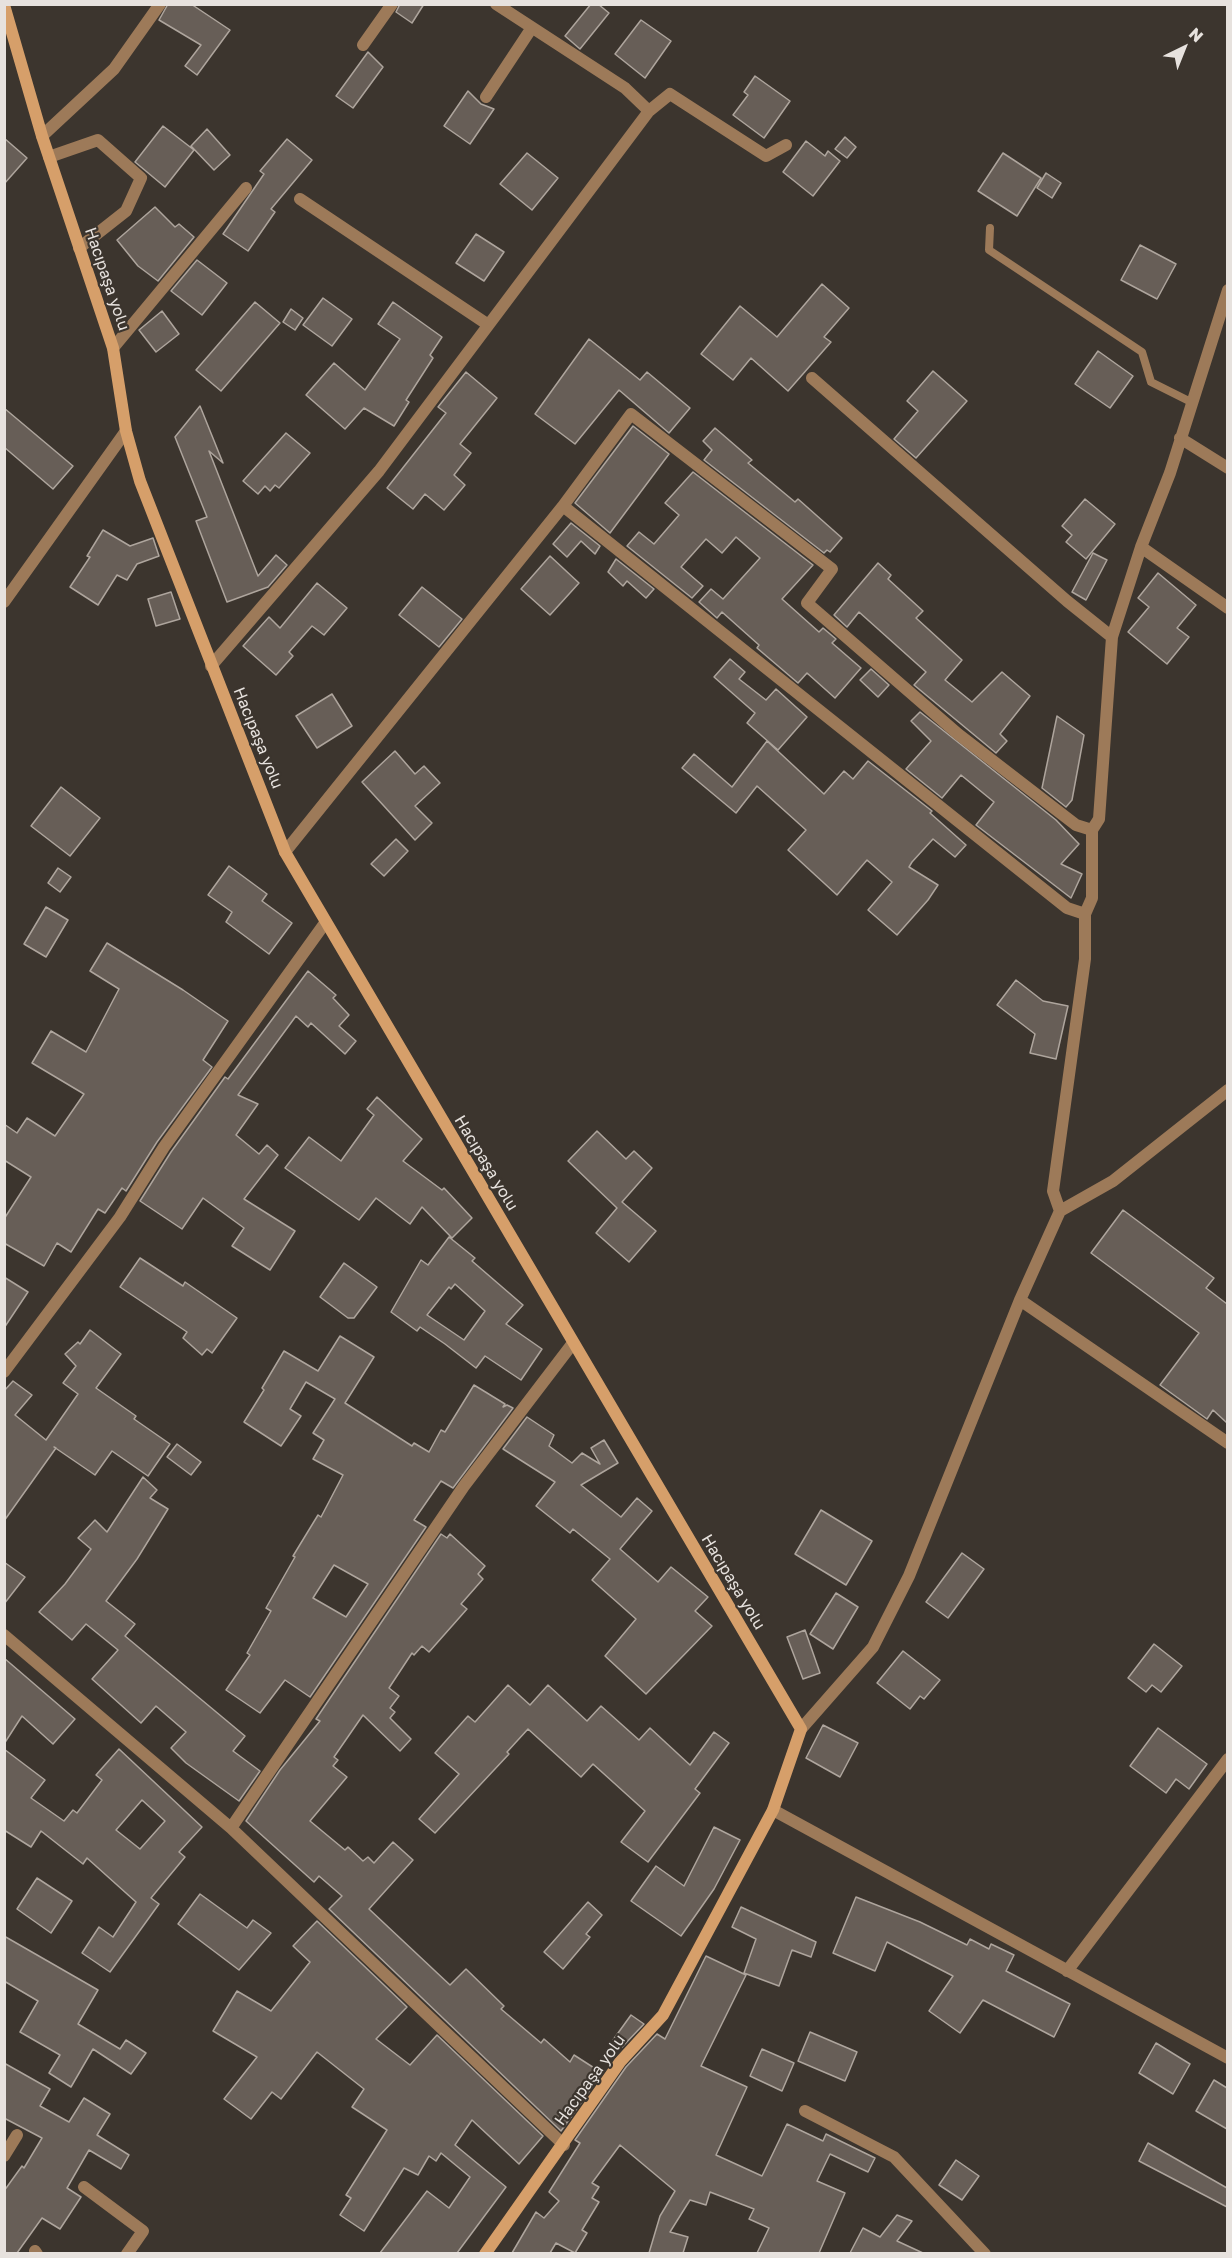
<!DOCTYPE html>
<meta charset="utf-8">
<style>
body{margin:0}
#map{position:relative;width:1232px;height:2258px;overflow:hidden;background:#3c352e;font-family:"Golos Text",sans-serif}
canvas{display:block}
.frame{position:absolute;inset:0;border:6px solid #e7e2de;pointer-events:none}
.north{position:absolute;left:1154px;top:18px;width:60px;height:60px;-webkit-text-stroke:4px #3c352e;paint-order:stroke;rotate:43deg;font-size:16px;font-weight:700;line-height:24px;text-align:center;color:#e7e2de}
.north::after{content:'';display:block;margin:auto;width:21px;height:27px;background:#e7e2de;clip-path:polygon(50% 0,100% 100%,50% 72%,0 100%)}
</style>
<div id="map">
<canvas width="1232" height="2258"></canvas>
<div class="frame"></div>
<div class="north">N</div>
</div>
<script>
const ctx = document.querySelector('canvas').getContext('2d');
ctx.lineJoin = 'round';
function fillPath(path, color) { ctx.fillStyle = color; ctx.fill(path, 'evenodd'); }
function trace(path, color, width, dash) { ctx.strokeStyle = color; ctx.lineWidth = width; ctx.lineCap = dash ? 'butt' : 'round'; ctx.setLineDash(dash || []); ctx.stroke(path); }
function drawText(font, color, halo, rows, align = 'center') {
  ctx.font = font + ' "Golos Text",sans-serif'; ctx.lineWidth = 4.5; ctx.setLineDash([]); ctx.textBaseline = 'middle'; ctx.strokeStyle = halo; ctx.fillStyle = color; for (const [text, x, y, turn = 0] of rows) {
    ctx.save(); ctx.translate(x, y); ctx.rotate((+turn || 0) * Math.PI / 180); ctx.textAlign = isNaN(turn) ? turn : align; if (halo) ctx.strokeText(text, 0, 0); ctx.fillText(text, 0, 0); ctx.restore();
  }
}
const building = new Path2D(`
 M168 4H191L230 30 197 75 185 66 201 45 159 20Z
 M400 4H424L412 23 396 12Z
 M591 4H598L609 13 580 49 565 36Z
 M641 20 671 41 645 78 615 54Z
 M368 52 383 67 353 108 336 96Z
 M755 76 790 101 764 138 733 115 748 95 744 92Z
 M468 91 481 104 494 109 470 144 444 126Z
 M163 126 194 150 165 187 135 162Z
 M207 129 230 155 214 170 191 146Z
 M845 137 856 147 847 158 835 149Z
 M4 138 27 158 4 184Z
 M287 139 312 160 271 209 275 212 248 251 223 234 264 174 260 171Z
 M806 141 825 156 828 151 840 161 813 196 783 172Z
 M527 153 558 178 532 210 500 184Z
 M1003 153 1041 178 1017 216 978 191Z
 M1046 173 1061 183 1052 198 1037 188Z
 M155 207 175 227 179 224 194 237 158 281 138 266 117 240Z
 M476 234 504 252 484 281 456 263Z
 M1140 245 1176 264 1157 299 1121 280Z
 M197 260 227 283 202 315 171 291Z
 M822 284 849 308 824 337 831 342 788 391 751 358 733 380 701 354 740 306 777 337Z
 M323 298 352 319 332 346 303 325Z
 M255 302 280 323 221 391 196 370Z
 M393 302 442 337 430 355 433 358 406 400 409 402 394 426 364 408 345 429 306 395 334 363 365 390 400 339 378 324Z
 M291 309 303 318 295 330 283 322Z
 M162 311 179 334 156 352 139 330Z
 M589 339 640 380 647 372 690 408 669 433 619 390 575 444 535 414Z
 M1098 351 1133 376 1110 408 1075 384Z
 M933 371 967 401 916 458 894 439 918 411 907 401Z
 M466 372 497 398 460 444 471 453 454 475 465 485 444 510 425 494 413 509 387 488 446 413 438 407Z
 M200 406 223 463 209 451 258 576 276 555 287 565 268 587 227 602 196 521 207 517 175 437Z
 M4 408 73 466 53 489 4 447Z
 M633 426 669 454 610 533 575 503Z
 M715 428 752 460 748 463 795 502 798 499 842 538 830 552 827 550 824 553 704 460 712 450 703 441Z
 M286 433 310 453 279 488 275 485 270 491 265 486 258 494 243 481Z
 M693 472 813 565 782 599 819 632 823 628 836 639 832 643 861 668 835 698 807 673 798 683 757 648 759 645 722 612 717 618 699 602 711 589 723 599 760 558 736 537 722 553 706 539 681 567 703 586 692 598 627 546 639 532 654 544 679 515 665 503Z
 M1085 499 1115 524 1086 559 1066 542 1072 535 1062 526Z
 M571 523 600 546 595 554 581 541 567 557 553 544Z
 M103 530 130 546 153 538 159 556 137 564 127 580 117 575 98 605 70 587 90 557 87 556Z
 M1093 553 1107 560 1086 600 1072 592Z
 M550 556 579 583 550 615 521 589Z
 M616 559 654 589 646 598 627 581 623 586 608 572Z
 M878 563 891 575 888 579 923 611 916 618 962 660 945 680 972 702 1002 672 1030 696 1000 734 1007 741 996 753 914 685 926 672 859 612 847 627 834 615Z
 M1158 573 1196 605 1177 628 1189 637 1167 664 1128 632 1149 607 1138 598Z
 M317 583 347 608 324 635 312 626 289 652 293 656 276 675 243 646 269 617 280 628Z
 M422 587 462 619 439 647 399 615Z
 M171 592 180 619 156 626 148 599Z
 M730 659 745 672 739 679 766 700 776 689 807 717 778 750 747 723 755 713 714 677Z
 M871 669 889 685 878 697 860 680Z
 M332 694 352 726 317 748 296 716Z
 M920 712 1056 820 1079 844 1061 864 1082 874 1071 898 976 825 994 802 961 775 942 798 906 769 931 741 911 721Z
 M1057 716 1084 735 1072 800 1066 807 1042 788Z
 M767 741 824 794 844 771 853 779 868 761 932 811 930 813 966 845 955 857 933 839 912 862 909 867 938 885 928 900 897 935 868 910 892 882 867 860 837 895 788 850 806 830 757 786 736 813 682 768 694 754 732 787Z
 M395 751 415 774 424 766 440 783 415 806 432 823 415 840 362 782Z
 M61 787 100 818 70 856 31 826Z
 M396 839 408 851 384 876 371 864Z
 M229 866 267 894 262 901 292 923 269 954 226 922 232 912 208 895Z
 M58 868 71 877 60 892 48 883Z
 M46 907 68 920 46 957 24 944Z
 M107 943 183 990 228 1021 203 1060 212 1067 157 1142 126 1191 122 1188 105 1213 98 1209 71 1252 57 1243 44 1266 4 1243V1219L31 1177 4 1160V1124L17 1133 27 1118 55 1136 84 1094 32 1063 51 1031 86 1052 119 989 90 971Z
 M308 971 336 995 333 998 349 1015 339 1026 356 1041 345 1054 311 1023 308 1027 296 1016 238 1095 258 1104 236 1135 259 1154 267 1145 278 1155 244 1199 295 1231 270 1270 232 1246 244 1228 203 1198 182 1229 140 1201 171 1152 225 1077 228 1079Z
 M1016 980 1043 1001 1068 1006 1056 1059 1030 1053 1035 1034 997 1005Z
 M377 1097 422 1139 403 1161 442 1190 444 1188 472 1218 452 1238 422 1207 410 1224 376 1198 359 1220 285 1168 309 1137 341 1161 374 1115 367 1109Z
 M597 1131 626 1159 634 1151 652 1168 622 1202 656 1231 629 1262 596 1233 617 1208 568 1161Z
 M1123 1210 1214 1278 1206 1288 1227 1304V1423L1213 1410 1207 1419 1160 1385 1199 1333 1091 1253Z
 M449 1237 475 1258 472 1261 523 1305 506 1324 542 1349 521 1380 485 1356 476 1368 445 1344 420 1327 417 1331 391 1312 421 1260 428 1265ZM455 1284 485 1311 464 1340 427 1315 449 1287 451 1289Z
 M140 1258 183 1286 185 1282 237 1318 212 1353 207 1349 202 1355 183 1338 187 1332 120 1287Z
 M344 1263 377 1287 354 1318H348L320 1297Z
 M4 1277 28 1292 4 1328Z
 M90 1330 121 1354 96 1388 136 1416 134 1419 170 1444 148 1476 112 1451 95 1475 54 1447 56 1448 4 1521V1391L13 1381 32 1395 15 1415 46 1440 78 1394 63 1383 76 1366 65 1354 78 1342 80 1344Z
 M340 1336 374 1357 345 1403 412 1446 414 1443 429 1452 441 1430 445 1432 474 1385 505 1404 503 1407 507 1405 513 1408 453 1488 441 1481 414 1520 426 1527 310 1697 285 1680 260 1713 226 1690 250 1655 247 1653 271 1611 266 1608 295 1557 293 1556 318 1515 321 1517 343 1475 313 1459 324 1440 313 1433 335 1399 306 1382 290 1409 301 1416 281 1446 244 1422 264 1390 262 1388 284 1351 318 1371ZM334 1565 368 1584 346 1617 313 1598Z
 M527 1417 554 1435 549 1446 572 1463 582 1453 600 1464 591 1448 604 1440 618 1463 581 1485 621 1517 637 1498 652 1511 620 1549 658 1582 671 1567 708 1597 695 1611 712 1626 646 1694 605 1656 636 1619 592 1580 610 1559 573 1529 570 1533 536 1506 555 1482 503 1449Z
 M177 1444 201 1462 191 1475 167 1457Z
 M143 1477 157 1490 150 1498 168 1509 137 1559 106 1601 135 1624 125 1636 245 1736 233 1751 260 1771 239 1801 186 1763 171 1748 186 1732 156 1706 141 1723 92 1679 118 1650 86 1624 72 1640 39 1612 65 1584 91 1549 78 1538 95 1520 107 1532Z
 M821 1510 872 1541 846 1585 795 1554Z
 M441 1534 447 1538 450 1534 485 1566 478 1574 483 1579 461 1604 467 1609 429 1652 422 1646 414 1655 412 1653 389 1688 399 1696 390 1708 395 1712 390 1718 411 1739 400 1751 363 1715 334 1757 338 1760 333 1766 347 1777 310 1821 345 1850 348 1847 363 1861 368 1857 374 1863 393 1842 413 1860 369 1909 450 1985 466 1969 504 2006 501 2009 541 2043 544 2039 570 2062 574 2055 602 2073 561 2131 329 1909 342 1896 319 1876 314 1882 246 1821 280 1770 320 1721 316 1719Z
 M962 1553 984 1569 948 1618 926 1602Z
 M4 1562 25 1577 4 1604Z
 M836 1593 858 1607 833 1649 810 1634Z
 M805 1630 820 1673 803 1679 787 1637Z
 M1154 1644 1182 1666 1161 1692 1152 1685 1146 1692 1128 1678Z
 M903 1651 940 1680 924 1699 920 1696 910 1709 877 1683Z
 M4 1658 75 1719 53 1744 22 1716 4 1744Z
 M508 1685 530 1705 548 1685 587 1721 601 1706 639 1740 650 1728 690 1765 714 1732 729 1743 695 1789 700 1793 648 1862 621 1842 645 1811 593 1764 581 1777 528 1729 507 1752 509 1754 435 1833 419 1819 459 1774 435 1753 468 1716 475 1722Z
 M823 1725 858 1743 840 1777 806 1758Z
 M1158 1728 1207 1764 1189 1789 1176 1779 1166 1793 1130 1766Z
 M4 1749 45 1780 31 1798 64 1821 73 1810 77 1813 102 1780 96 1775 119 1749 202 1827 179 1852 185 1857 151 1898 159 1904 110 1972 82 1953 99 1927 113 1937 136 1902 87 1858 83 1864 41 1831 31 1847 4 1830ZM142 1800 165 1821 140 1849 116 1830Z
 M714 1827 740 1840 714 1889 681 1936 631 1901 656 1866 684 1886Z
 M37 1878 72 1901 51 1933 17 1909Z
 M200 1894 247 1928 253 1920 271 1933 239 1970 178 1924Z
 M856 1897 920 1922 967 1945 970 1939 989 1949 991 1944 1014 1955 1006 1971 1070 2004 1054 2037 983 2000 960 2033 929 2011 953 1976 887 1942 875 1971 833 1953Z
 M588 1902 602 1915 586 1934 590 1937 563 1969 544 1952Z
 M741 1907 816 1942 811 1957 792 1950 779 1986 744 1973 756 1939 732 1927Z
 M317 1921 407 2007 376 2039 410 2065 437 2035 543 2136 519 2164 472 2120 455 2145 506 2187 457 2253H380L427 2191 449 2208 470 2177 441 2153 436 2161 429 2156 418 2175 404 2168 364 2231 340 2215 351 2198 346 2195 387 2130 352 2107 364 2089 317 2052 281 2099 272 2092 251 2119 224 2099 257 2057 213 2031 237 1991 271 2011 310 1962 293 1946Z
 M4 1936 98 1990 78 2024 120 2049 126 2040 146 2053 131 2074 93 2049 71 2087 49 2073 60 2055 20 2032 38 2001 4 1981Z
 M706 1956 746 1975 701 2066 747 2087 716 2155 762 2176 787 2124 823 2141 826 2134 875 2158 868 2172 830 2154 817 2181 845 2193 819 2253H757L769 2228 749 2219 754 2209 710 2192 706 2205 690 2200 670 2232 688 2237 683 2253H649L660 2216 675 2191 620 2145 592 2183 599 2187 592 2198 599 2202 582 2230 587 2233 575 2253 556 2243 550 2253H512L536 2212 544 2218 559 2201 549 2192 580 2143 575 2140 626 2067 657 2034 665 2039Z
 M631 2015 644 2024 622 2047 613 2040Z
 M810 2032 857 2052 845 2081 798 2061Z
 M1156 2043 1190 2064 1173 2094 1139 2073Z
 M762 2049 794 2063 782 2091 750 2076Z
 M4 2063 50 2089 40 2106 69 2122 84 2098 110 2114 97 2135 129 2155 121 2169 89 2150 67 2188 81 2197 60 2229 42 2218 17 2253H4V2191L22 2166 24 2168 42 2138 4 2118Z
 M1214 2080 1227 2088V2129L1196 2111Z
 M1148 2143 1227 2188V2207L1139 2161Z
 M956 2160 979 2176 962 2200 939 2185Z
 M897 2215 912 2221 897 2241 923 2253H850L863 2228 880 2237Z`);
const lane = new Path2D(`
 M990 228 989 250 1142 352 1151 382 1191 402`);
const street = new Path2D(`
 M363 45 392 4
 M486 97 531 29
 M649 111 670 94 766 156 786 145
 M42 136 114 69 160 4
 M49 157 98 140 141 178 126 211 79 248
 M300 199 487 324
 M113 348 246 188
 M812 378 1067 601 1112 637
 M1180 438 1228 468
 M563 506 1067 908 1085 914
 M1141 547 1228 608
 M4 602 126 431
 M211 666 379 471 649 111 625 88 496 4
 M285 852 563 506 631 414 832 569 807 603 958 734 1076 825 1092 830
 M1060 1211 1053 1191 1085 959V914L1092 898V830L1099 819 1112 637 1141 547 1170 473 1228 290
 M1020 1300 1228 1443
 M4 1372 120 1217 164 1147 325 923
 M4 1635 231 1828 564 2145
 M801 1729 873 1647 909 1576 1020 1300 1060 1211 1113 1181 1228 1090
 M773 1810 1228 2058
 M231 1828 464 1486 573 1343
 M1067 1971 1228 1759
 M805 2111 894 2157 985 2254
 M4 2156 17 2135
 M84 2187 143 2231 127 2254
 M35 2251 37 2254`);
const secondary = new Path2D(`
 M4 5 42 136 113 348 126 431 140 481 285 852 801 1729 773 1810 663 2015 620 2062 485 2254`);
const streetNames = [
 ["Hacıpaşa yolu",107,279,71],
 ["Hacıpaşa yolu",258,738,68],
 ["Hacıpaşa yolu",486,1163,59],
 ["Hacıpaşa yolu",733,1582,59],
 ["Hacıpaşa yolu",590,2080,-54]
];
fillPath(building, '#675e57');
trace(building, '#aea59d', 1.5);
trace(lane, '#9d7a59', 8);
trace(street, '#9d7a59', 12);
trace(secondary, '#d69f6a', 12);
drawText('16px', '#e7e2de', '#3c352e', streetNames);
</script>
